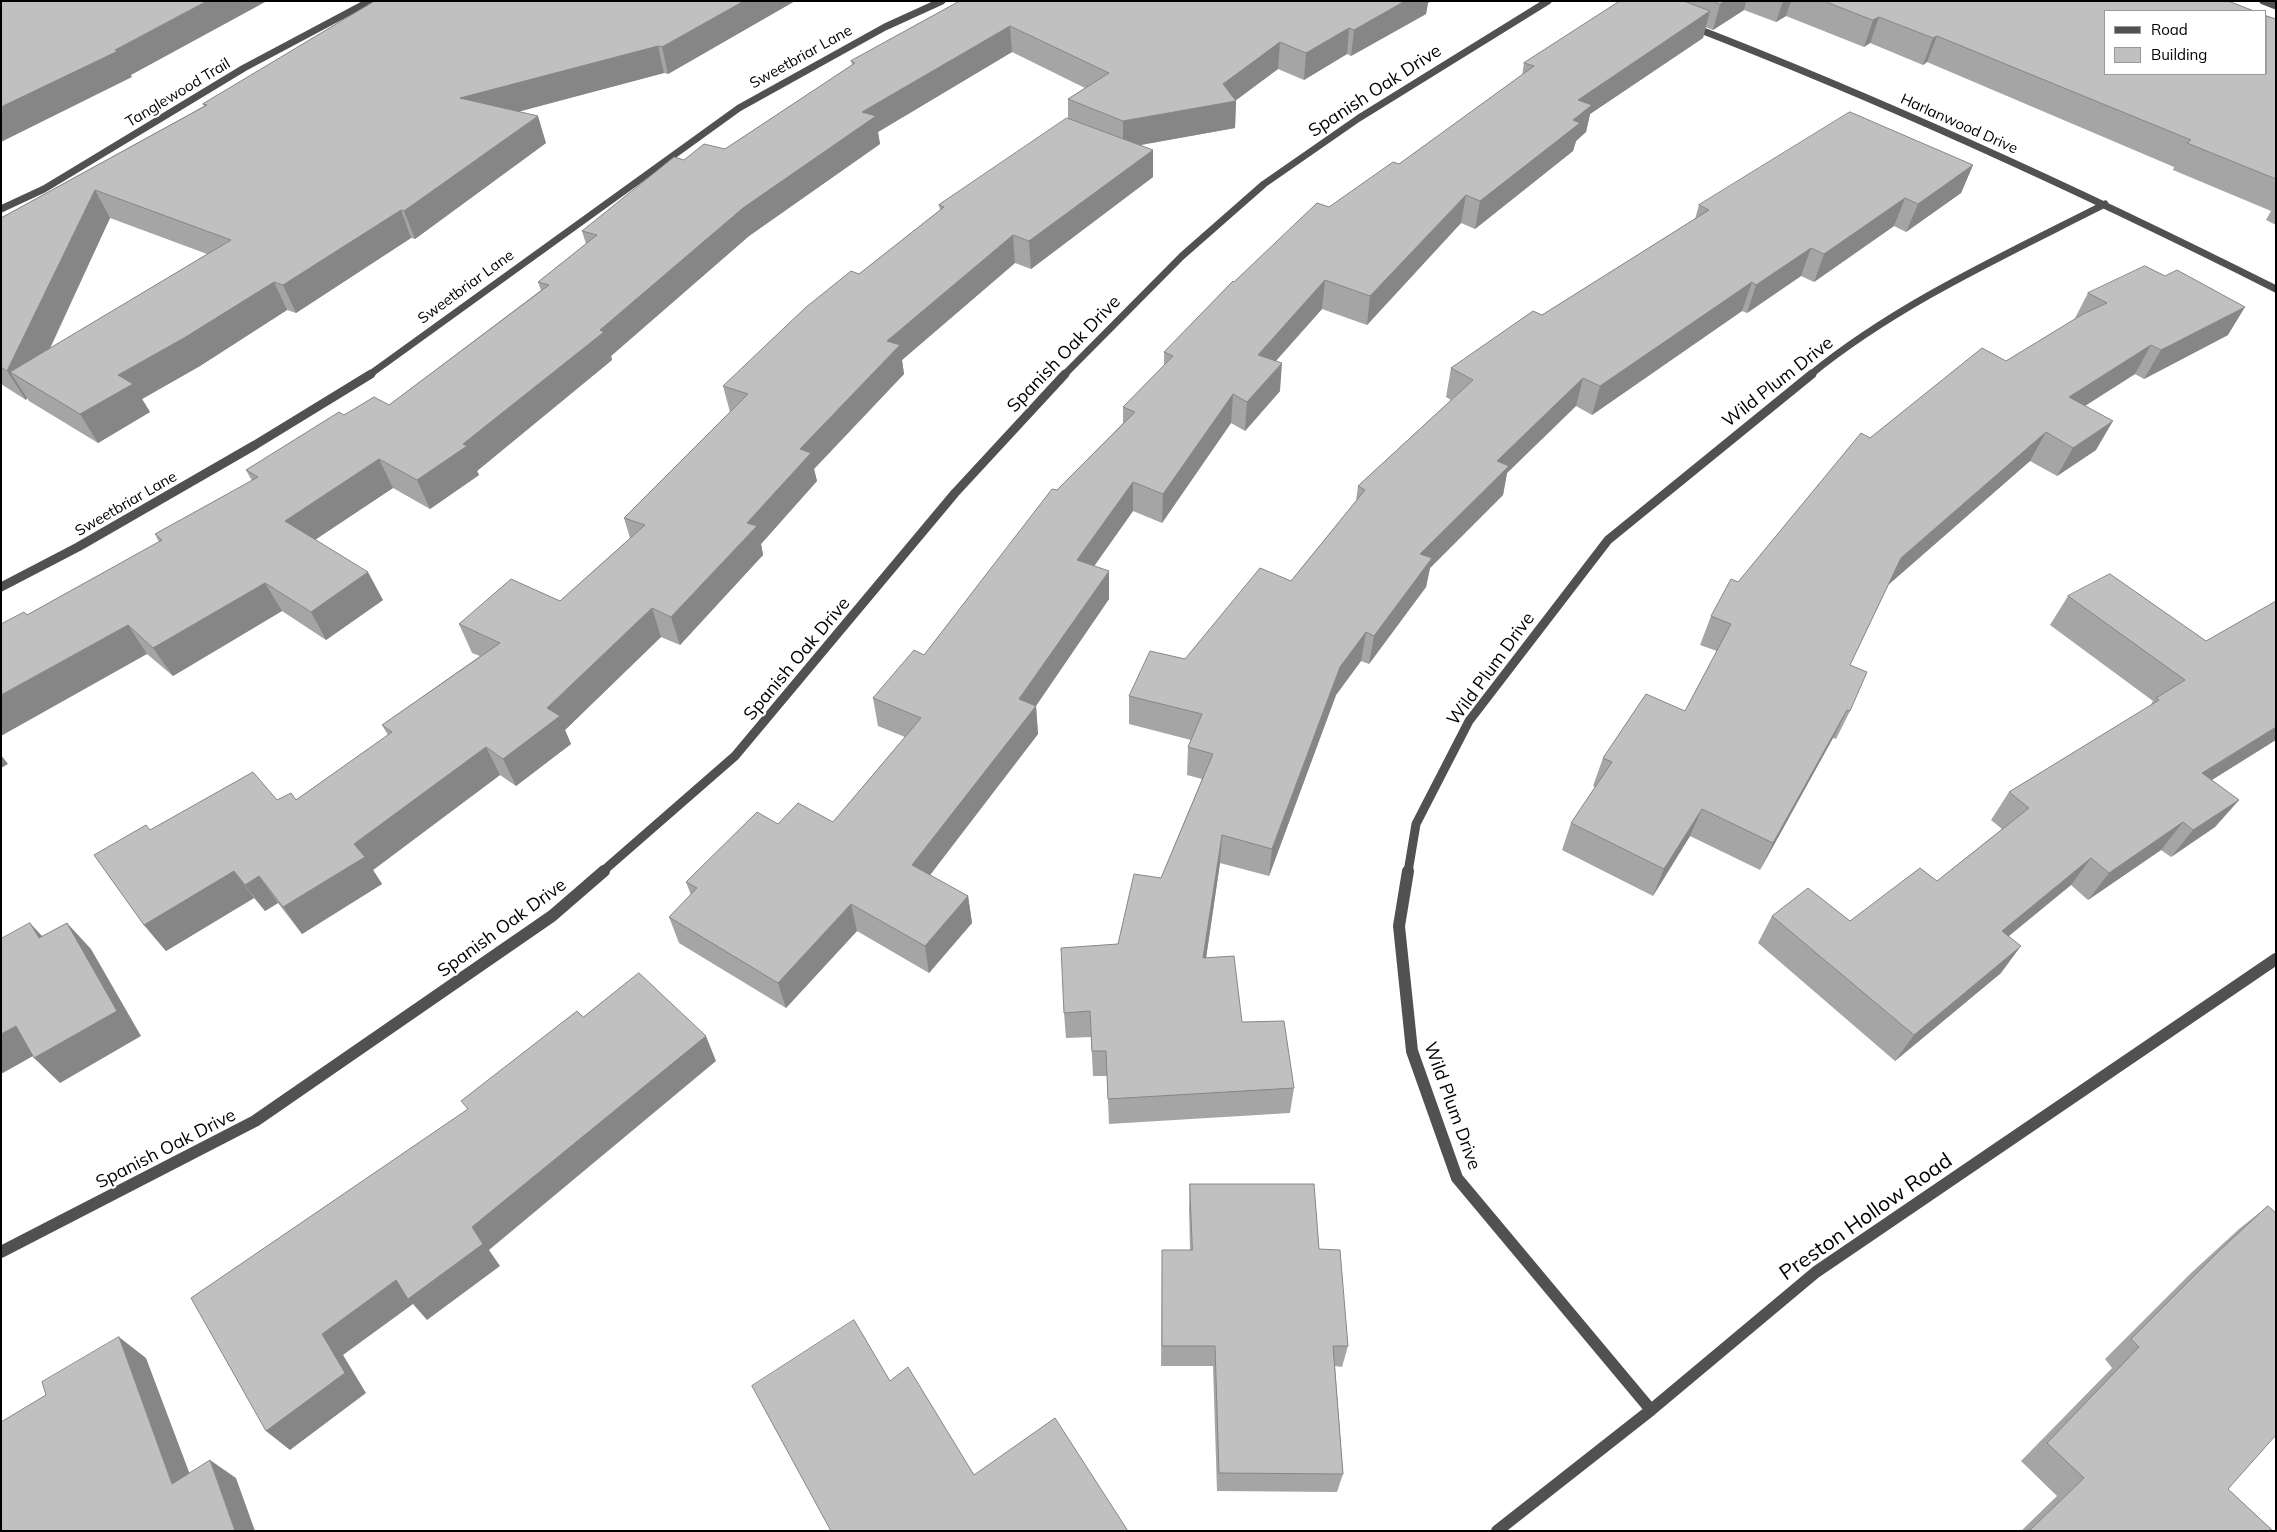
<!DOCTYPE html>
<style>
body{margin:0}
#map{position:relative;width:2277px;height:1532px;overflow:hidden;background:#fff;font-family:Mulish,sans-serif}
canvas{display:block}
.frame{position:absolute;inset:0;border:2px solid #000;pointer-events:none}
.legend{position:absolute;left:2104px;top:10px;width:162px;height:65px;box-sizing:border-box;background:#fff;border:1px solid #999;margin:0;padding:6px 9px;list-style:none;font-size:15px;color:#000}
.legend li{display:flex;align-items:center;gap:10px;height:25px}
.legend b{width:25px;border:1px solid #999}
</style>
<div id="map">
<canvas width="2277" height="1532"></canvas>
<div class="frame"></div>
<ul class="legend">
<li><b style="height:6px;background:#515151"></b>Road</li>
<li><b style="height:14px;background:#c0c0c0"></b>Building</li>
</ul>
</div>
<script>
const ctx = document.querySelector('canvas').getContext('2d');
ctx.lineJoin = 'round';
function trace(path, color, width, dash) { ctx.strokeStyle = color; ctx.lineWidth = width; ctx.lineCap = dash ? 'butt' : 'round'; ctx.setLineDash(dash || []); ctx.stroke(path); }
function fillPath(path, color) { ctx.fillStyle = color; ctx.fill(path, 'evenodd'); }
function drawText(font, color, halo, rows, align = 'center') {
  ctx.font = font + ' Mulish,sans-serif'; ctx.lineWidth = 4.5; ctx.setLineDash([]); ctx.textBaseline = 'middle'; ctx.strokeStyle = halo; ctx.fillStyle = color; for (const [text, x, y, turn = 0] of rows) {
    ctx.save(); ctx.translate(x, y); ctx.rotate((+turn || 0) * Math.PI / 180); ctx.textAlign = isNaN(turn) ? turn : align; if (halo) ctx.strokeText(text, 0, 0); ctx.fillText(text, 0, 0); ctx.restore();
  }
}
const minorFar2 = new Path2D(`
 M2263 1 2276 6
 M1693 27C1892 104 2085 193 2276 289
 M1 209 44 189 244 68 370 1
 M369 375 739 108 885 27 942 1
 M1064 375 1182 256 1264 184 1359 118 1548 1
 M1810 375C1897 304 2005 255 2105 204`);
const minorFar1 = new Path2D(`
 M1 587 78 547 255 445 371 374
 M602 872 735 756 955 493 1065 374
 M1408 872 1416 824 1469 721 1608 540 1812 374`);
const minor = new Path2D(`
 M1408 871 1399 926 1412 1051 1457 1178 1651 1410
 M1 1252 255 1121 552 916 604 871
 M1497 1531 1651 1410 1816 1272 2276 959`);
const wall = new Path2D(`
 M375 1H795L668 74 664 73 519 111 546 143 415 239 411 238 296 313 287 310 200 366 142 399 150 412 98 443 29 401 27 398 26 400 1 384V218L204 106 203 104ZM110 218 207 254 50 349Z
 M960 1H1431L1428 3 1426 14 1351 56 1347 54 1304 80 1278 69 1236 100 1235 128 1141 145 1153 177 1031 269 1015 263 902 360 904 374 814 469 817 481 761 544 763 555 680 645 661 637 565 730 571 744 516 786 500 775 373 870 382 884 302 934 278 903 265 911 254 898 166 951 144 925 150 830 277 800H296L388 735 382 725 480 656 472 653 459 624 560 601 630 538 624 518 730 412 723 386 859 274 940 210 939 205 1068 118V99L1085 88 1012 52 878 132 880 144 749 236 611 356 612 360 477 471 479 475 430 509 393 488 315 539 383 600 326 640 282 611 173 676 147 654 27 615 159 542 155 534 252 481 246 470 344 415 389 405 541 290 538 282 586 244 582 231 684 160 725 149 852 65 851 61Z
 M1620 1H2228L2276 19V225L2266 220 2271 211 2173 170 2174 167 1927 62 1923 65 1870 43 1864 47 1786 16 1776 22 1744 10 1713 30 1705 27 1703 38 1590 114 1586 132 1576 141 1573 151 1475 229 1461 223 1367 325 1322 309 1276 361 1280 391 1245 431 1231 423 1162 523 1133 511 1094 566 1109 599 1036 706 1038 734 930 875 968 896 972 923 929 973 857 931 786 1008 679 943 669 917 691 895 686 882 778 824 833 822 905 737 878 726 873 698 924 655 1057 490 1123 423V407L1164 366V352L1234 282 1329 207 1399 164 1522 76 1524 63Z
 M1973 165 1961 193 1906 232 1894 226 1814 282 1801 276 1747 313 1742 311 1592 415 1576 406 1507 473 1503 495 1430 568 1426 587 1369 664 1361 661 1336 695 1269 876 1220 863 1206 958 1242 1022 1294 1088 1290 1113 1109 1124 1107 1076H1093L1091 1037 1066 1038 1064 1013 1118 944 1161 878 1202 779 1187 775 1188 747 1191 740 1129 724V696L1185 659 1291 581 1356 501 1358 486 1451 400 1446 397 1451 368 1542 315 1695 219 1699 205Z
 M2088 293 2228 335 2144 379 2135 374 2085 406 2096 450 2057 476 2030 461 1888 585 1850 665V711L1836 739 1833 738 1760 870 1690 836 1653 896 1562 850 1571 823 1595 787 1593 786 1603 758 1685 711 1717 651 1700 645 1711 616 1738 582 1870 438 2006 361 2074 320Z
 M2068 596 2206 641 2212 780 2239 800 2215 827 2171 857 2161 850 2088 900 2071 885 2009 936 2001 973 1895 1061 1758 943 1772 916 1850 921 1937 881 2002 829 1991 820 2009 792 2150 706 2153 701 2050 625Z
 M1190 1184 1319 1249 1348 1346 1342 1367 1335 1366 1343 1474 1337 1492 1217 1491 1213 1366H1161L1162 1250H1190L1189 1207Z
 M2268 1206 2228 1489 2273 1531H2021L2057 1496 2021 1461 2112 1368 2105 1359 2191 1273 2239 1229Z`);
const shadedWall = new Path2D(`
 M207 1H267L131 75 132 77 1 142V107L115 50Z
 M744 1H795L668 74 662 47Z
 M1405 1H1431L1428 3 1426 14 1351 56 1354 30Z
 M1725 1H1746L1744 10 1713 30 1720 4Z
 M1783 1H1791L1786 16 1776 22Z
 M1710 11 1703 38 1590 114 1586 132 1576 141 1573 151 1475 229 1480 201 1578 100Z
 M1879 17 1870 43 1864 47 1873 20Z
 M1010 26 1012 52 878 132 880 144 749 236 611 356 612 360 477 471 479 475 430 509 417 480 463 444 600 330 743 208 862 112Z
 M1349 28 1347 54 1304 80 1306 53Z
 M1937 36 1927 62 1923 65 1933 38Z
 M1280 42 1278 69 1235 101H1236L1235 128 1123 148V121L1223 84Z
 M658 46 664 73 469 125 460 98Z
 M538 116 546 143 415 239 404 211Z
 M1153 150V177L1031 269 1029 241Z
 M1973 165 1961 193 1906 232 1918 204Z
 M95 190 110 218 32 386 10 372 27 398 26 400 7 371Z
 M1466 195 1461 223 1367 325 1370 296Z
 M1905 198 1894 226 1814 282 1824 254Z
 M401 210 411 238 296 313 283 285Z
 M1013 235 1015 263 902 360 904 374 814 469 817 481 761 544 763 555 680 645 671 617 747 523 800 449 887 341Z
 M1811 248 1801 276 1747 313 1756 285Z
 M1325 280 1322 309 1256 383 1258 355Z
 M274 282 287 310 200 366 142 399 150 412 98 443 80 414 118 375Z
 M1752 282 1742 311 1592 415 1600 386Z
 M2245 307 2228 335 2144 379 2161 350Z
 M2151 345 2135 374 2053 426 2069 397Z
 M1282 363 1280 391 1245 431 1247 402Z
 M1583 378 1576 406 1507 473 1503 495 1430 568 1426 587 1369 664 1374 636 1420 554 1497 461Z
 M1233 394 1231 423 1162 523 1163 494Z
 M2113 421 2096 450 2057 476 2073 448Z
 M2046 432 2030 461 1887 586 1901 558Z
 M379 459 393 488 300 550 285 521Z
 M1133 482V511L1078 589 1077 560Z
 M1109 571V599L1031 713 1036 706 1038 734 917 892 912 865 1019 699Z
 M368 572 383 600 326 640 311 612Z
 M265 583 282 611 173 676 153 648Z
 M652 608 661 637 565 730 571 744 516 786 503 759 547 708Z
 M128 625 147 654 1 736V695Z
 M1366 632 1361 661 1336 695 1269 876 1272 849 1340 667Z
 M1847 710 1833 738 1760 870 1773 843Z
 M2276 727V740L2180 800 2202 773Z
 M486 747 500 775 373 870 382 884 302 934 283 907 354 844Z
 M1 755 8 764 1 768Z
 M2239 800 2215 827 2171 857 2193 830Z
 M1702 809 1690 836 1653 896 1664 869Z
 M2183 822 2161 850 2088 900 2109 873Z
 M1222 835 1220 863 1202 985 1203 958Z
 M2091 858 2071 885 1983 957 2002 931Z
 M234 871 254 898 166 951 144 925Z
 M259 876 278 903 265 911 245 885Z
 M968 896 972 923 929 973 925 946Z
 M851 904 857 931 786 1008 778 983Z
 M30 923 55 950 39 938Z
 M67 923 91 949 141 1036 60 1083 34 1058Z
 M2021 946 2001 973 1895 1061 1914 1035Z
 M16 1026 42 1051 1 1074V1034Z
 M706 1036 716 1061 489 1250 500 1266 427 1320 413 1304 343 1355 366 1393 290 1450 266 1431 322 1334 396 1280Z
 M119 1337 146 1358 200 1501 172 1484Z
 M210 1460 236 1478 255 1531H235Z`);
const building = new Path2D(`
 M1 1H207L115 50 118 51 1 107Z
 M375 1H744L662 47 658 46 460 98 538 116 404 211 401 210 283 285 274 282 184 338 118 375 133 384 80 414 10 372 231 240 95 190 7 371 1 367V218L207 105 203 104Z
 M960 1H1405L1354 30 1349 28 1306 53 1280 42 1223 84 1236 101 1123 121 1068 99 1109 73 1010 26 862 112 876 116 743 208 600 330 604 332 463 444 467 446 417 480 379 459 285 521 368 572 311 612 265 583 153 648 128 625 1 695V624L24 612 27 615 162 540 155 534 258 477 246 470 339 412 344 415 374 397 389 405 549 285 538 282 597 235 582 231 674 157 684 160 704 144 725 149 855 63 851 61Z
 M1620 1H1684L1710 11 1578 100 1592 105 1573 120 1580 123 1480 201 1466 195 1370 296 1325 280 1258 355 1282 363 1247 402 1233 394 1163 494 1133 482 1077 560 1109 571 1019 699 1036 706 912 865 968 896 925 946 851 904 778 983 669 917 697 888 686 882 757 812 778 824 798 803 833 822 921 718 873 698 914 650 924 655 1052 489 1057 490 1135 412 1123 407 1173 356 1164 352 1233 281 1234 282 1317 203 1329 207 1393 162 1399 164 1534 66 1524 63Z
 M1713 1H1725L1720 4Z
 M1824 1H2228L2254 11H2106V74H2266V16L2276 19V179L2187 143 2191 140 1937 36 1933 38 1879 17 1873 20Z
 M1850 112 1973 165 1918 204 1905 198 1824 254 1811 248 1756 285 1752 282 1600 386 1583 378 1497 461 1509 466 1420 554 1432 558 1374 636 1366 632 1340 667 1272 849 1222 835 1203 958 1234 956 1242 1022 1284 1021 1294 1088 1108 1099 1106 1051H1092L1090 1011 1064 1013 1061 948 1118 944 1134 874 1161 878 1213 754 1188 747 1202 714 1129 696 1150 651 1185 659 1260 568 1291 581 1365 490 1358 486 1473 380 1451 368 1533 311 1542 315 1709 210 1699 205Z
 M1067 118 1153 150 1029 241 1013 235 887 341 900 345 800 449 811 453 747 523 757 526 671 617 652 608 547 708 560 716 503 759 486 747 354 844 365 857 283 907 259 876 245 885 234 871 144 925 94 855 146 825 150 830 253 772 277 800 291 793 296 800 392 732 382 725 500 643 459 624 511 579 560 601 645 525 624 518 748 394 723 386 805 308 851 271 859 274 944 207 939 205Z
 M2145 266 2165 276 2177 270 2245 307 2161 350 2151 345 2069 397 2113 421 2073 448 2046 432 1901 558 1850 665 1867 672 1850 711 1847 710 1773 843 1702 809 1664 869 1571 823 1612 762 1603 758 1646 694 1685 711 1731 624 1711 616 1731 579 1738 582 1861 433 1870 438 1982 348 2006 361 2083 314 2107 303 2088 293Z
 M2110 574 2206 641 2276 601V727L2202 773 2239 800 2193 830 2183 822 2109 873 2091 858 2002 931 2021 946 1914 1035 1772 916 1808 888 1850 921 1920 868 1937 881 2029 808 2009 792 2159 700 2156 698 2185 680 2068 596Z
 M30 923 39 938 67 923 117 1011 34 1058 16 1026 1 1034V939Z
 M639 973 706 1036 472 1227 483 1244 408 1299 396 1280 322 1334 345 1373 266 1431 191 1298 468 1109 461 1101 577 1011 583 1017Z
 M1190 1184H1314L1319 1249 1340 1250 1348 1346H1333L1343 1474 1219 1473 1215 1346H1162V1250H1192Z
 M2268 1206 2276 1213V1435L2228 1489 2273 1531H2029L2084 1478 2047 1443 2139 1347 2131 1339 2219 1251Z
 M854 1320 890 1381 908 1367 974 1475 1055 1418 1128 1531H831L752 1386Z
 M119 1337 172 1484 210 1460 235 1531H1V1422L46 1395 42 1382Z`);
const farStreetnames = [
 ["Sweetbriar Lane",801,57,-29],
 ["Tanglewood Trail",178,93,-31],
 ["Harlanwood Drive",1959,124,24],
 ["Sweetbriar Lane",466,287,-36],
 ["Sweetbriar Lane",126,504,-30]
];
const streetNames = [
 ["Spanish Oak Drive",1375,91,-33],
 ["Spanish Oak Drive",1064,354,-46],
 ["Wild Plum Drive",1778,382,-38],
 ["Spanish Oak Drive",797,659,-50],
 ["Wild Plum Drive",1491,669,-54],
 ["Spanish Oak Drive",502,928,-36],
 ["Wild Plum Drive",1452,1106,70],
 ["Spanish Oak Drive",166,1149,-27]
];
const nearStreetnames = [
 ["Preston Hollow Road",1866,1217,-35]
];
trace(minorFar2, '#515151', 7);
trace(minorFar1, '#515151', 9);
trace(minor, '#515151', 12);
fillPath(wall, '#a5a5a5');
fillPath(shadedWall, '#868686');
fillPath(building, '#c0c0c0');
trace(building, '#868686', 1);
drawText('15px', '#000', '#fff', farStreetnames);
drawText('18px', '#000', '#fff', streetNames);
drawText('21px', '#000', '#fff', nearStreetnames);
</script>
